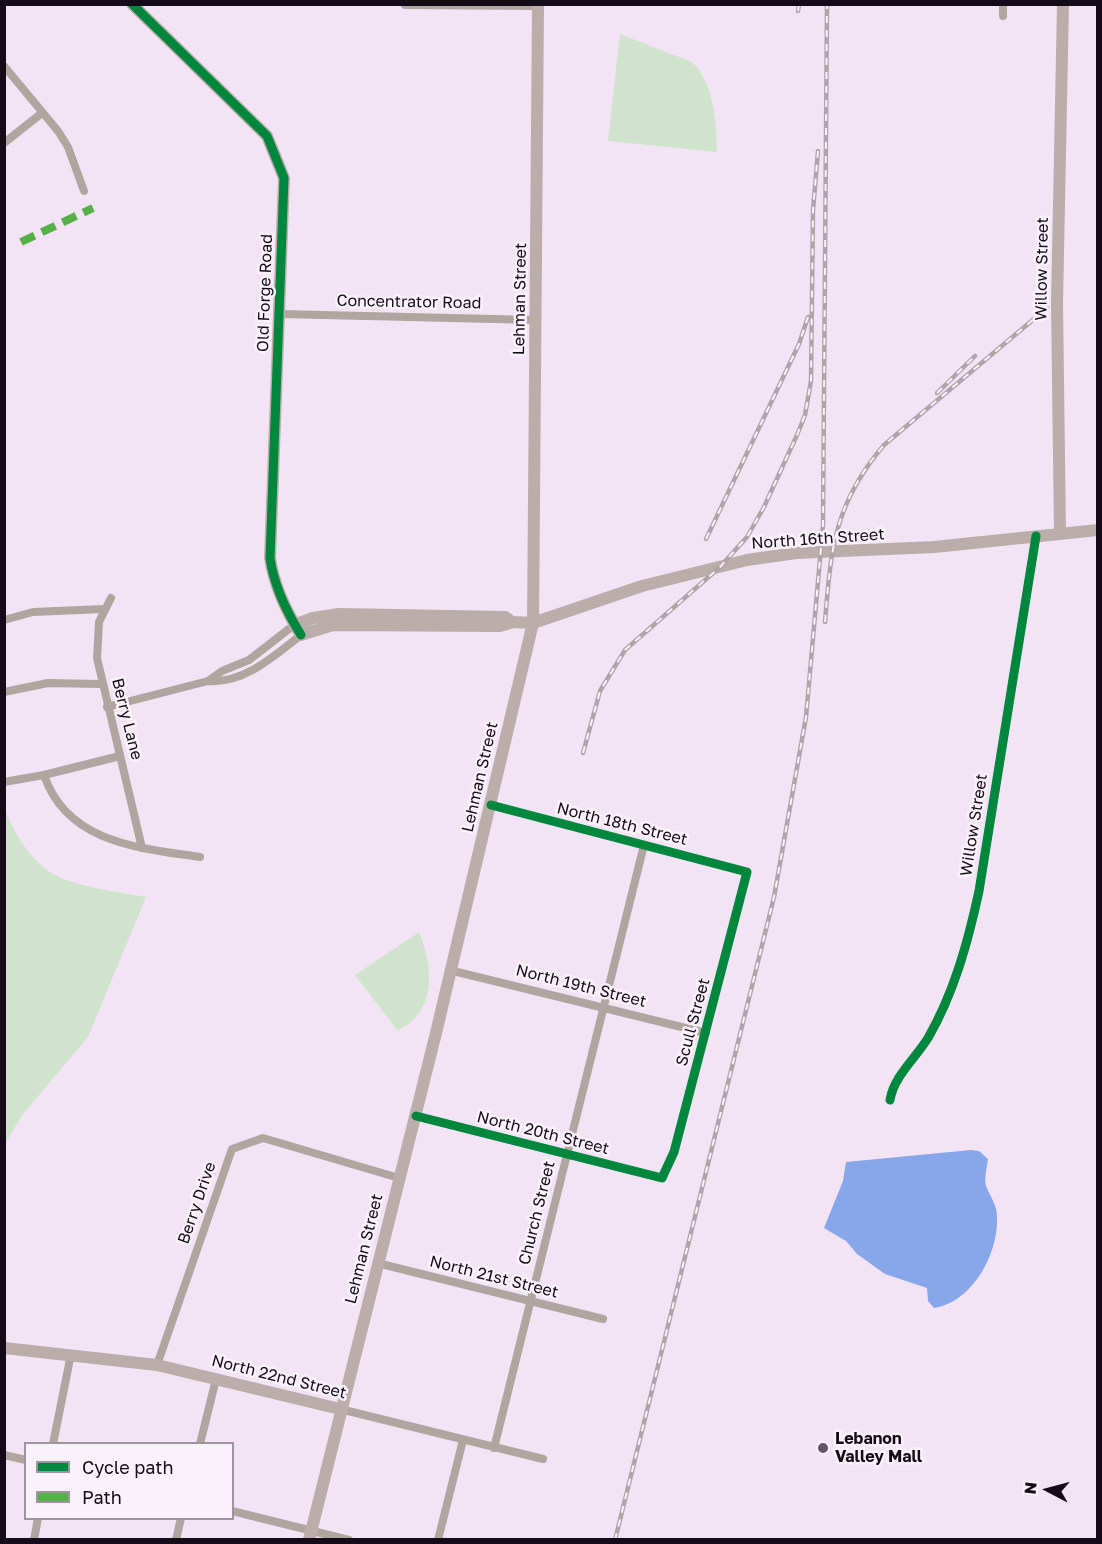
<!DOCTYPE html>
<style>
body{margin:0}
#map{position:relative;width:1102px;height:1544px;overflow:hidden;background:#f3e4f5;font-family:"Golos Text",sans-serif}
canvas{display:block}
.frame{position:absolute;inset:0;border:6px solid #150a18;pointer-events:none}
.legend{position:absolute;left:24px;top:1442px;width:210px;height:78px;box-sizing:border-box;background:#f9f2fa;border:2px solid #9e95a0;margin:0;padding:8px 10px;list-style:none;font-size:18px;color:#150a18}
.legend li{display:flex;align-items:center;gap:12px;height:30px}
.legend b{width:30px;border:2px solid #9e95a0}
.north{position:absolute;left:1018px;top:1460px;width:60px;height:60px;-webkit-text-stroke:4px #f9f2fa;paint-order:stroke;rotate:276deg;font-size:16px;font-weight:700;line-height:24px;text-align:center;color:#150a18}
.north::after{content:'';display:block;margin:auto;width:21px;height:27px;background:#150a18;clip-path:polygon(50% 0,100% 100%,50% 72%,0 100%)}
</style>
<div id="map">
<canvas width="1102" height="1544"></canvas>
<div class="frame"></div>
<ul class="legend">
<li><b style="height:8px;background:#00873e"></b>Cycle path</li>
<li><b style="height:8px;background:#55b045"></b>Path</li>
</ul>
<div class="north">N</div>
</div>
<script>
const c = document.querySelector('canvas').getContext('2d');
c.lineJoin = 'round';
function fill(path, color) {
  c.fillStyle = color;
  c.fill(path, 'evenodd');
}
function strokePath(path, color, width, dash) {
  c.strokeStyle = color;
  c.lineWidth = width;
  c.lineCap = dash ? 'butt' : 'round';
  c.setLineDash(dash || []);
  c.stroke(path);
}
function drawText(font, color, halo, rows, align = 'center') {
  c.font = font + ' "Golos Text",sans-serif';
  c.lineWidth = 5;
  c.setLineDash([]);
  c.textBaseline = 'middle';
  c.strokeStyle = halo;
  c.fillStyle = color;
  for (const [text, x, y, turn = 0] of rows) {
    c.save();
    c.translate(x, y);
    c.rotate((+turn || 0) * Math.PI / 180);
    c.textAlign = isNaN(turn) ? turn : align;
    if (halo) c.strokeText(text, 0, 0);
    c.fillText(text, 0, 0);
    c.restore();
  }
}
fill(new Path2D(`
 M620,34L692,62C715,84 716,123 717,152L608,141Z
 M5,809C14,834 33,865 59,877C83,888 120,892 146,897L88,1037L22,1115L5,1144Z
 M419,932C429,958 437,992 416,1017C412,1022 404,1027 398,1031L355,975Z`), '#d0e4cd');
fill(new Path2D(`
 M971,1150L979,1151L988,1159C987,1167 984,1179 986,1186C990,1196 997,1205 997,1216C999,1253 973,1302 934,1308L928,1301L927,1288L885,1274L857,1254L846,1241L824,1228L843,1181L846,1162Z`), '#88a6ea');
strokePath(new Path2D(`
 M405,5L538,6
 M1003,16V4
 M4,66L58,131L68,147L84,191
 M4,143L42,113
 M280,314L536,320
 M111,598L99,622L97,658L142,848
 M4,620L33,612L104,609
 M208,681L222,671L249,660L294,625
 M4,692L48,683L101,684
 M107,707L208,681C244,684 274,656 301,635
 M120,756L44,775C67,843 139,848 200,857
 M4,782L44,775
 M449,970L706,1033
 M890,1100C894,1076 915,1059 928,1038C954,993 968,942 979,891L1036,536
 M416,1116L662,1178L674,1152L747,872L491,805
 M377,1263L603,1319
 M157,1365L232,1149L263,1138L399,1178
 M340,1409L543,1459
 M53,1444L71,1354
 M200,1444L216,1379
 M494,1448L644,845
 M4,1455L26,1460
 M232,1511L349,1540
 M34,1540L38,1518
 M176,1540L181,1518
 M438,1540L463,1440`), '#b0a59f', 8);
strokePath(new Path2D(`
 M132,4L267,136L284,178L270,558C274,586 286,611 301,635L333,625L500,626L513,622L533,623L642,586L747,560L796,553L934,547L1098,530
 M1060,534L1057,303L1063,4
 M294,625L313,618L339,614L505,617L512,622
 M4,1348L157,1365L340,1409
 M309,1540L436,1033L533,623L538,4`), '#baadaa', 12);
const rail = new Path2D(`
 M798,11L799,4
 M937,393L975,356
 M706,539L799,344L808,317
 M825,622C831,548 834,504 884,445L1047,308
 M583,753L600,691L625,650L720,567L747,537L764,507L797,435L805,415L811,381L813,210L818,151
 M615,1540L774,897L806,717L823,525L827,4`);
strokePath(rail, '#afa4a8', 4.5);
strokePath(rail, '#f9f2fa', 2, [7]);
strokePath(new Path2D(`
 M21,242L93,208`), '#55b045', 8, [15, 8]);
strokePath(new Path2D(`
 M132,4L267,136L284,178L270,558C274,586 286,611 301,635
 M890,1100C894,1076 915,1059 928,1038C954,993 968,942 979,891L1036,536
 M416,1116L662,1178L674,1152L747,872L491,805`), '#00873e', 9);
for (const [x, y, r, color] of [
 [823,1448,6,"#635665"]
]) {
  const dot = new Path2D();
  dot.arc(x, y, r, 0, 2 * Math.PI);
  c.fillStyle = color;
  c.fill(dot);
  strokePath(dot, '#f9f2fa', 2);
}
drawText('16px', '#150a18', '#f9f2fa', [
 ["Willow Street",1042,269,-89],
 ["Old Forge Road",265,293,-88],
 ["Lehman Street",520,299,-89],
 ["Concentrator Road",409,302,1],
 ["North 16th Street",818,539,-4],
 ["Berry Lane",127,719,76],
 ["Lehman Street",480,777,-77],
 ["North 18th Street",622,824,14],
 ["Willow Street",974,825,-81],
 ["North 19th Street",581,986,14],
 ["Scull Street",693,1022,-75],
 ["North 20th Street",543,1133,14],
 ["Berry Drive",197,1203,-71],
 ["Church Street",537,1213,-76],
 ["Lehman Street",364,1249,-76],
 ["North 21st Street",494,1277,14],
 ["North 22nd Street",279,1377,14]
]);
drawText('bold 16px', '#150a18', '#f9f2fa', [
 ["Lebanon",835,1439],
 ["Valley Mall",835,1457]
], 'left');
</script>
